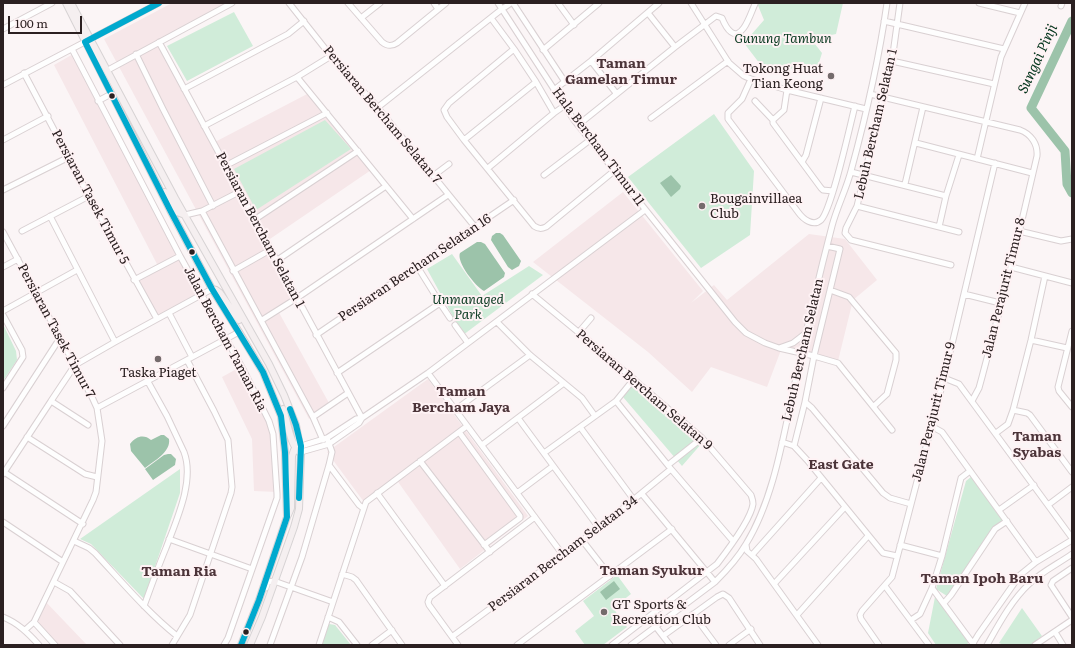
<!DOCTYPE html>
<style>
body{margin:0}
#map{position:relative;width:1075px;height:648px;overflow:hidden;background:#fbf5f6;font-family:Literata,serif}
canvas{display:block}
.frame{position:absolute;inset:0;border:4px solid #2b2021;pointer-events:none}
.scale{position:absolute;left:8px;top:16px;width:74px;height:18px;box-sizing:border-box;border:2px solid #2b2021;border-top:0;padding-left:5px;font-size:12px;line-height:14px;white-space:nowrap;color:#2b2021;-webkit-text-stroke:3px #fef2f4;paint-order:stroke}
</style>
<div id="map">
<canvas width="1075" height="648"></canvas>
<div class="frame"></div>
<div class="scale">100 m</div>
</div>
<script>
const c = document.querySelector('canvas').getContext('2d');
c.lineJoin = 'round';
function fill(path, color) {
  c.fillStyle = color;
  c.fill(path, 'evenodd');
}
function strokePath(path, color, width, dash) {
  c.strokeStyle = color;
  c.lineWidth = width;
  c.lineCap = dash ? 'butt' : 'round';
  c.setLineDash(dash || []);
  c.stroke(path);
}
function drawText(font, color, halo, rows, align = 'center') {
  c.font = font + ' Literata,serif';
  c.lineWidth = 4;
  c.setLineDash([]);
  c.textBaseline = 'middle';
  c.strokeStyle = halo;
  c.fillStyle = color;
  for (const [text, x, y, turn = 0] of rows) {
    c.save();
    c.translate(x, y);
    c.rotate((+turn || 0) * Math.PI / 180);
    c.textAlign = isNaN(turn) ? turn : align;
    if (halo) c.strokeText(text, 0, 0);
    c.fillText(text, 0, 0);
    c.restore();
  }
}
fill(new Path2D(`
 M172,3H233L160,42L213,143L311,92L374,168L267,241L295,299L277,309L329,403L309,419L104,39Z
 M75,53L203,292L155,317L135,279L158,266L54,65Z
 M623,192L703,291L691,303L714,285L727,300L809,234L845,239L877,280L853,300L838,361L781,350L767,387L711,367L692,392L648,352L533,262Z
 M242,366L273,434L277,492L254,491L252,439L222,377Z
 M428,379L528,516L460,569L396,479L364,502L327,452Z
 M44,600L87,645H55L33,622Z`), '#f6e7e9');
fill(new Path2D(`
 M757,3H843L836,34L811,39L822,53L816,72L760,64L744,43L764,20Z
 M234,12L253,46L187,81L167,46Z
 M714,114L754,171L750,235L701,268L628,177Z
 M325,120L351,149L256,210L234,169Z
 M452,254L482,296L529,266L543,275L463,335L427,269Z
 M3,324L16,351L17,360L3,381Z
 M633,382L702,443L682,466L623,397Z
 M180,469V493L144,599L91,544L80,539Z
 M972,476L1004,519L989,533L953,590L947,596L936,589L966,481Z
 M617,575L631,594L613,608L627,627L603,645H585L575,631L594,616L583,601Z
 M935,597L969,641L967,645H936L928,633Z
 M1022,608L1042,636L1031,645H1004L999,643Z
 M329,624L335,625L351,645H319Z`), '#d0ecd9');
fill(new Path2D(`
 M671,175L681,186L680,189L671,197L660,183Z
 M496,233H500L503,235L521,261L519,266L512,270L508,267L491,240L492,236Z
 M477,242H481L485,244L505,273L504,277L484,291C476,287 456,262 460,253Z
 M161,435H164L169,439C171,452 154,461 145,468L131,451L130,444C136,436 144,434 151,440Z
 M168,454H171L176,459L175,465L153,480L145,469L164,455Z
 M614,581L620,589L606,600L600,592Z`), '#9cc3aa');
strokePath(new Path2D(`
 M1072,21L1031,108L1065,151L1067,184L1072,193`), '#9cc3aa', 9);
const minor = new Path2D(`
 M289,3L331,56L374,103L475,227
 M348,3L382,42C387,46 391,47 397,43L446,3
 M434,3L438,9
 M498,3L574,120L735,322L746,333L765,343L779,348L814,356L838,363L892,430
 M513,3L565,82
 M558,3L574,25
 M691,3L729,63L744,76L751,79L787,90L866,109
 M900,3L892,61L857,206L846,228L845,233L851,240L951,265
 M979,3L1020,13
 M1061,6L1062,3
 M648,13L675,47
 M361,18L380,3
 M884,21L1004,49
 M3,29L52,3
 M159,42L362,418
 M72,49L180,256L244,371L269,421L273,434L277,494V498L228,638L224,645
 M514,49L449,103L444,110L447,117L464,140L534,226C539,229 541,229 546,227L614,171
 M543,50L599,3
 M136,54L163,109L213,206
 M591,61L616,93
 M892,61L994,84
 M108,70L232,3
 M24,73L89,196L157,319
 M297,77L413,219
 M751,79L742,99L728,113V119L798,212C803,219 813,227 821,220C832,209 850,125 855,106
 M3,85L159,3
 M184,89L288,34L304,21
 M554,90L591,61L659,3
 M870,94L1020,130C1031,134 1038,144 1037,156L1011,267L982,377L979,388L972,401
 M98,101L111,94
 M755,101L773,120V123L821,188L823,190L833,191
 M377,108L502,9L511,3
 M554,113L564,106
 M651,118L728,61
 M773,120L784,110L787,90
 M578,125L675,47L716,16L722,18C724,23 727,29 731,32C743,41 751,12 755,4
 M204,126L297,77L331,56
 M3,140L48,116
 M464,140L536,82
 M916,143L1032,173
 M977,159L1001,57L1025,3
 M802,162L806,155L821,98
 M225,166L327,113
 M488,168L554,113L536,82L514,49L491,18
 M851,172L946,196
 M544,175L590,140
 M433,176L449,164
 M905,184L923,107
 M3,190L69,157
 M857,206L959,232
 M202,211L313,417L323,440
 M185,215L202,211L239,192
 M50,216L115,342
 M254,220L358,151
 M939,227L946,196L959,155
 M22,231L89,196
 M1019,231L1061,241L1072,239
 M3,232L92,397L97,408L102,441L96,492L93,500L34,622L25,630
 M276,261L386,186
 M3,267L18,259
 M1011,267L1072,283
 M233,271L270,250
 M134,280L180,256
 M830,290L849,297L896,353V360L887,394L874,406
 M532,294L589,341L702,438L751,495C752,498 753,500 753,504C751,519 727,551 717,564L612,645
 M964,294L1000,303
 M440,303L450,318
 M3,311L77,270
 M169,313L192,357
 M3,315L22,350L23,357L3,388
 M262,320L297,298L448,195
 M497,322L530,355L582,398L595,416
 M455,325L468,343
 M1072,331L1058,387L1059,391L1072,407
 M579,332L591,318
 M316,335L514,200
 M1031,340L1067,348
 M779,348L793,343L806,333
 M337,373L440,303L417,266
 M428,373L563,555
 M944,378L959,384L1072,538
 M51,401L75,365L115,342L212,289
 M616,401L671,469L733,541
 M805,402L814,356L840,249L827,246
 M97,408L239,332
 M455,410L530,355
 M1013,410L1027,413L1030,415L1072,472
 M313,417L348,393
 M518,418L599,528
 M3,426L60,338
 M931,426L942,432L1036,562
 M580,427L634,500
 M459,432L520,516V518L484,545
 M996,433L1008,424L1013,410L1031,340L1045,276
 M27,437L85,474L97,477
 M782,442L794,446L807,460L878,547L883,553L897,556
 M482,445L564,383
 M301,446L327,438L356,419L362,418L428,373L645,210
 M794,446L805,402L812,408L883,493L890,498L911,504
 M301,452L329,444L359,423L362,418
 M544,453L616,401L634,379
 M420,461L490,552
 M329,465L359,505L363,508
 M668,465L702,438
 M4,472L83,524
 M3,474L51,401L88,425
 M377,493L445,586
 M517,493L553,466
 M642,494L715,582
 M1048,505L1072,487
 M999,510L1034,485
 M3,522L63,562
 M169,539L252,569
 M582,540L610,576
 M74,541L89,548L95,553C122,582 147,612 177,636
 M746,545L747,551L756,559L818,645
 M900,545L942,556
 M752,555L821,478
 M1072,568L1053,581L1051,585L1072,617
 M342,574L352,577L356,580L402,645
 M54,582L70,591L120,645
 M774,584L845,507
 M885,586L929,645
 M266,588L268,582L274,581L333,602
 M932,588L974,645
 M944,603L951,595L995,529L1007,521
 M144,606C151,587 158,567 166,548C176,521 195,481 184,452L167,416L147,380
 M693,614L716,645
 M797,615L868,536
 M3,617C18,623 28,633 39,645
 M328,617L339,622L357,645
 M911,620L920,614L932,588L942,556L961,478L970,471
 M34,622L55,645
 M656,627L670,645
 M1055,632L1063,645
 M453,636L599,528L671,469
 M663,636L717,597L723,594L729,598L760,645
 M172,645L190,615L231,493L232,487L228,440L214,411L187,360
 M270,645L302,557L329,465L332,452L327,438
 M319,645L366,502L467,426
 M372,645L392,630
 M458,645L429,605L428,602L430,597L535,517
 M517,645L672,529
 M631,645L715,582C727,570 738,558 746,544C775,497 784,431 796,378C807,327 819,276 832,226C837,207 846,190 851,171C866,116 879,59 887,3
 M729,645L751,629
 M879,645L861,619L860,615L862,611L892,577L944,378L995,163
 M972,645L978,635L1020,575L1036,562L1072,540
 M987,645C999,624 1011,601 1029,584C1041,572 1058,564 1072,554
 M1035,645L1072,620`);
const major = new Path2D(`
 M66,3L170,210L212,289L239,332L263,372L281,416L285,452L287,517L259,600L241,645
 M71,3L175,198L269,364L284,395L296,425L301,452L299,509L294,527L262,617L250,645
 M165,192L177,212L185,215
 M212,289L216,290L220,293L239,320
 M283,409C288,422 289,441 298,451
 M288,515L291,508L292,456L294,450L301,446`);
strokePath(minor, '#d9d0d2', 7);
strokePath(major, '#d7d3d4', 8);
strokePath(minor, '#fefefe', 5);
strokePath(major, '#f5eff0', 6);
strokePath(new Path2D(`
 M159,3L85,42L170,210L212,289L263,372L281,416L285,452L287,517L259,600L241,645
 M290,409L296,425L301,446L299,498`), '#00a9ce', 6);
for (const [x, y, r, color] of [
 [831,76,4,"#746b6c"],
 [112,96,3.5,"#2b2021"],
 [702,206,4,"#746b6c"],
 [192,252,3.5,"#2b2021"],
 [158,359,4,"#746b6c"],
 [604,612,4,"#746b6c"],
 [246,632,3.5,"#2b2021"]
]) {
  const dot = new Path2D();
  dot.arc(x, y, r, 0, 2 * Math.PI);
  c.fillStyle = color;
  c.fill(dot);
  strokePath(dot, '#fef2f4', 1.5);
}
drawText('italic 13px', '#0b3b22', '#fef2f4', [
 ["Gunung Tambun",783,39],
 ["Unmanaged",468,300],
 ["Park",468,315]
]);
drawText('13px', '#2b2021', '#fef2f4', [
 ["Tokong Huat",823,69,"right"],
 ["Tian Keong",823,84,"right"],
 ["Bougainvillaea",710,199],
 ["Club",710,214],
 ["Taska Piaget",158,373,"center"],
 ["GT Sports &",612,605],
 ["Recreation Club",612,620]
], 'left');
drawText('13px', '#2b2021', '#fef2f4', [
 ["Persiaran Bercham Selatan 7",382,115,50],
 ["Lebuh Bercham Selatan 1",876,124,-77],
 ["Hala Bercham Timur 11",598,147,53],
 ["Persiaran Tasek Timur 5",90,197,62],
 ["Persiaran Bercham Selatan 1",260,230,62],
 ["Persiaran Bercham Selatan 16",415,268,-34],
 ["Jalan Perajurit Timur 8",1004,288,-76],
 ["Persiaran Tasek Timur 7",56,331,62],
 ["Jalan Bercham Taman Ria",225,339,62],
 ["Lebuh Bercham Selatan",803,350,-77],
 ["Persiaran Bercham Selatan 9",644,390,41],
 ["Jalan Perajurit Timur 9",934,412,-76],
 ["Persiaran Bercham Selatan 34",563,554,-37]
]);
drawText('italic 14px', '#01331a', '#fef2f4', [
 ["Sungai Pinji",1038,59,-65]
]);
drawText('bold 14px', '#4c3439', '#fef2f4', [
 ["Taman",621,64],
 ["Gamelan Timur",621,80],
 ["Taman",461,392],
 ["Bercham Jaya",461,408],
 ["Taman",1037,437],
 ["Syabas",1037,453],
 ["East Gate",841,465],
 ["Taman Syukur",652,571],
 ["Taman Ria",179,572],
 ["Taman Ipoh Baru",982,579]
]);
</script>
